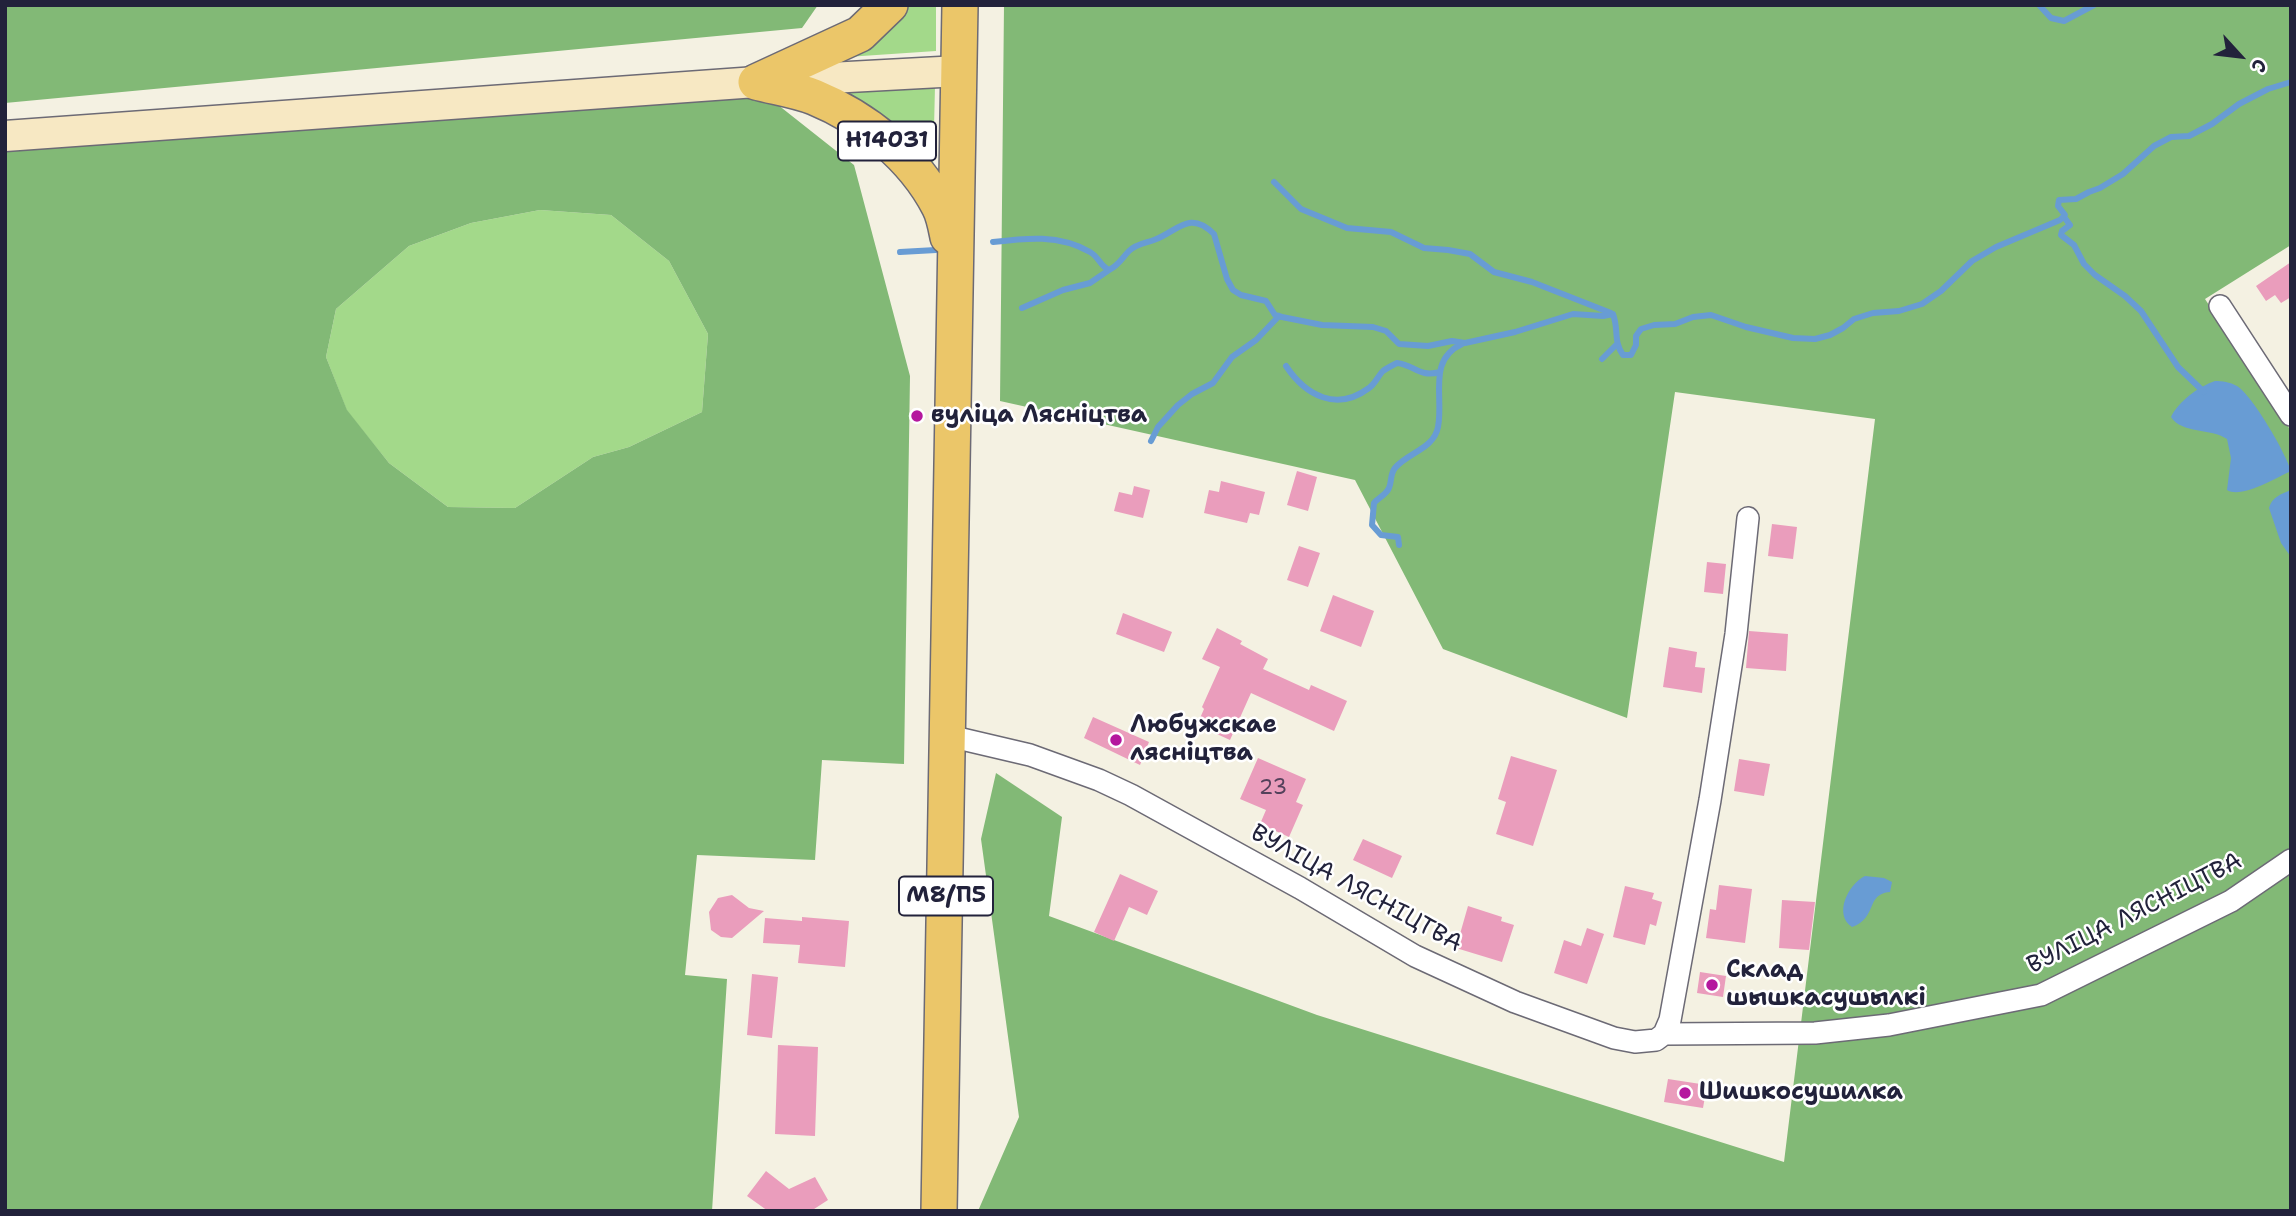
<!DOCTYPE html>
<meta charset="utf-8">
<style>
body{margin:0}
#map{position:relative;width:2296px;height:1216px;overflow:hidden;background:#f4f1e2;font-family:"Shantell Sans",sans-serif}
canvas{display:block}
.frame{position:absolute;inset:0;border:7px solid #22223b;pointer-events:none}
.north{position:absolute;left:2205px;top:21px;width:70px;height:70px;-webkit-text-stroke:5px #fff;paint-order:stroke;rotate:117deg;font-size:19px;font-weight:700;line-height:28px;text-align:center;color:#22223b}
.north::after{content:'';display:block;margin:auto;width:24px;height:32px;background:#22223b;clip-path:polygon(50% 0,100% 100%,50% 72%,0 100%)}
</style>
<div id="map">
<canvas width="2296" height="1216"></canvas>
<div class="frame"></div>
<div class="north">С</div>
</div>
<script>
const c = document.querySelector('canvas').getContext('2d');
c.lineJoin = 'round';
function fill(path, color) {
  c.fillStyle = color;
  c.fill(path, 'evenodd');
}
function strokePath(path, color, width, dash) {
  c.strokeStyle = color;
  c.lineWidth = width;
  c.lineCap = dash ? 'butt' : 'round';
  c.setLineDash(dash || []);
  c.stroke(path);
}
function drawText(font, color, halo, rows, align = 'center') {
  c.font = font + ' "Shantell Sans",sans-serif';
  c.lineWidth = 5;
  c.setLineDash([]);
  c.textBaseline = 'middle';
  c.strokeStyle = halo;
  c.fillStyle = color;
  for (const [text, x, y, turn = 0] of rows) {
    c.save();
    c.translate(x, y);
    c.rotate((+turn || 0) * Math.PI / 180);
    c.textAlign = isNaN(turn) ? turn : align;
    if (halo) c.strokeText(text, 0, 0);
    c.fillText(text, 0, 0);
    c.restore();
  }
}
fill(new Path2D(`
 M906,5H936V51L847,57Z
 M935,86L933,171L835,92Z
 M540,210L611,215L669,261L708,334L702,412L629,447L593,457L515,508L448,507L389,463L347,411L326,357L336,309L409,246L471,223Z`), '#a3d98a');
fill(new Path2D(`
 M5,5H818L802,28L5,103Z
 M1004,5H2291V245L2205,299L2291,431V1211H978L1019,1117L981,839L996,773L1062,817L1049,916L1317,1015L1784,1162L1875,419L1675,392L1627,718L1443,649L1355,480L1000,401Z
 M768,97L854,165L910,376L904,764L822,760L815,860L697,855L685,975L727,979L712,1211H5V146ZM540,210L611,215L669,261L708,334L702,412L629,447L593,457L515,508L448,507L389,463L347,410L326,357L336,309L409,246L471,223Z`), '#82b976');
fill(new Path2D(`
 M2215,381C2222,381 2230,382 2237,386C2252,395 2286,453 2291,471C2276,478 2241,499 2227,490L2231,458L2227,439C2211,428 2182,434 2171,417C2179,401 2198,387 2215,381Z
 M2291,490V557L2281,543L2269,508C2272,497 2281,494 2291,490Z
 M1865,876L1884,878L1892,882L1890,892C1865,894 1878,918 1852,927C1833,915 1848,884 1865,876Z`), '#689cd4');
strokePath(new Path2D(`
 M2039,5L2051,18L2064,21L2094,5
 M1274,182L1301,209L1347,228L1391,232L1424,248L1448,250L1470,254L1494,272L1532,282L1611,313
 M2064,217L2070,225L2062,231L2061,235L2074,245L2084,264L2095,275L2125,296L2141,311L2178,367L2204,392
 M993,242C1026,238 1059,234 1090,252C1099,257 1100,266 1109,270C1119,265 1122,258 1129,251C1136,244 1146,243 1154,240C1177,232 1189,209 1214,234L1227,279L1233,290L1241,295L1266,301L1275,315L1282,317L1322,325L1373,327L1386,331L1399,344L1428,346L1452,341L1465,343L1515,332L1573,314L1603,316L1613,314C1619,330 1613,341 1623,355H1631L1636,345V336L1641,329L1654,325L1675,324L1693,317L1711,315L1746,327L1793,338L1815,339L1830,335L1843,328L1854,319L1873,313L1899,311L1922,304L1941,291L1972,261L1996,247L2060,220L2065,215L2058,206L2059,200L2076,199L2089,192L2100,188L2123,174L2154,146L2171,137L2189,136L2212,124L2239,104L2268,89L2291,82
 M900,252L936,250
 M1022,308L1063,290L1090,283L1109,270
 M1602,359L1616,345
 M1286,366C1306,396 1337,412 1369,388C1375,384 1378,376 1383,371C1387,368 1393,365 1397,363C1415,365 1419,378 1440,372
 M1151,441L1158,427L1178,405L1192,394L1213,383L1232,357L1256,340L1279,316
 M1399,545L1398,537L1381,535L1372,525L1374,503C1378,498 1386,495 1389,488C1392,481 1390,474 1395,468C1407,453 1434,449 1438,427C1444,397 1427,360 1462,344`), '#689cd4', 6);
fill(new Path2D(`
 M2291,262V297L2281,303L2275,295L2266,301L2256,286Z
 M1297,471L1317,477L1308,511L1287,505Z
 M1221,481L1265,492L1259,515L1250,513L1247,523L1204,513L1209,490L1219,492Z
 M1134,486L1150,490L1143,518L1114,511L1119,492L1132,495Z
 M1772,524L1797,527L1793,559L1768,556Z
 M1299,546L1320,553L1308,587L1287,580Z
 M1707,562L1726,564L1723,594L1704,592Z
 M1333,595L1374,611L1361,647L1320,631Z
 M1123,613L1172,632L1164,652L1116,634Z
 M1217,628L1242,641L1240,644L1268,659L1263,669L1309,690L1311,685L1347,701L1334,731L1251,693L1230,740L1197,725L1204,709L1202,707L1220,667L1202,659Z
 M1749,631L1788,634L1786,671L1746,668Z
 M1669,647L1697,652L1695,667L1705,668L1702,693L1663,687Z
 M1093,717L1149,742L1140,765L1084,738Z
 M1511,756L1557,770L1533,846L1496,834L1506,802L1498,799Z
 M1258,758L1306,779L1296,802L1303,805L1289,837L1260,824L1266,810L1240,799Z
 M1739,759L1770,764L1764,796L1734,791Z
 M1363,839L1402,856L1392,878L1353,860Z
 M1120,874L1158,891L1147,915L1129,907L1114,941L1094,932Z
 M1719,885L1752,889L1745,943L1706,938L1710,909L1716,910Z
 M1625,886L1654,893L1652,899L1662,902L1656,926L1650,924L1645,945L1613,937Z
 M732,895L749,908L764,911L732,938L721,937L711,930L709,912L718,898Z
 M1782,900L1815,902L1809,950L1779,948Z
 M1468,906L1502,917L1501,921L1514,925L1502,962L1456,948Z
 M802,917L849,921L845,967L798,963L800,945L763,943L765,918L802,921Z
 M1587,928L1604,934L1587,984L1554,973L1564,940L1581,946Z
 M1700,972L1726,976L1723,997L1697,993Z
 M752,974L778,977L772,1038L747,1035Z
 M778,1045L818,1047L815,1136L775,1134Z
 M1668,1079L1707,1085L1703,1108L1664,1102Z
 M766,1171L789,1189L815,1177L828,1200L811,1211H768L747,1196Z`), '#ea9dbc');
const street = new Path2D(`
 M2220,306L2291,415
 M949,736L1030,755L1099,780L1131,795L1300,888L1415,956L1515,1002L1614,1038L1635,1042L1656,1040L1664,1034L1815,1033L1889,1025L2041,995L2231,901L2291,860
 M1664,1034L1670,1020L1710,800L1736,634L1748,518`);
const secondary = new Path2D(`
 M5,136L756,82L959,71`);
const primary = new Path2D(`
 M756,82C775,87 796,90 814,97C865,118 913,156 939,206C944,215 946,227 948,237
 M756,82L860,34L890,5
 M939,1211L960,5`);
strokePath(street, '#6c6a75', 24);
strokePath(secondary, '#6c6a75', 33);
strokePath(primary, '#6c6a75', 38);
strokePath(street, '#fff', 21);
strokePath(secondary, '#f7e8c3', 30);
strokePath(primary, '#ebc669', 35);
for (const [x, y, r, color] of [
 [917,416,7,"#b5179e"],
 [1116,740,7,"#b5179e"],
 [1712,985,7,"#b5179e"],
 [1685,1093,7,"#b5179e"]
]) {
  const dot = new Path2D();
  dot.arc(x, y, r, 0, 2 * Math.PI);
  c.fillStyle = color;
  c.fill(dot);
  strokePath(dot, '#fff', 2.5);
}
drawText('21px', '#54415b', null, [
 ["23",1273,789]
]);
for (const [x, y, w] of [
 [887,141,98],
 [946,896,94]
]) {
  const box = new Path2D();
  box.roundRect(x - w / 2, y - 19.5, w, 39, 5);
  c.fillStyle = '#fff';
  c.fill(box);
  strokePath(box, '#22223b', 2);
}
drawText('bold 23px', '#22223b', null, [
 ["Н14031",887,141],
 ["М8/П5",946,896]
]);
drawText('bold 24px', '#22223b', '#fff', [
 ["вуліца Лясніцтва",931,416],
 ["Любужскае",1130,726],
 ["лясніцтва",1130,754],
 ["Склад",1726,971],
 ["шышкасушылкі",1726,999],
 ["Шишкосушилка",1699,1093]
], 'left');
drawText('24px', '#22223b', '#fff', [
 ["ВУЛІЦА ЛЯСНІЦТВА",1356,889,29],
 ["ВУЛІЦА ЛЯСНІЦТВА",2135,914,-27]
]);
</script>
